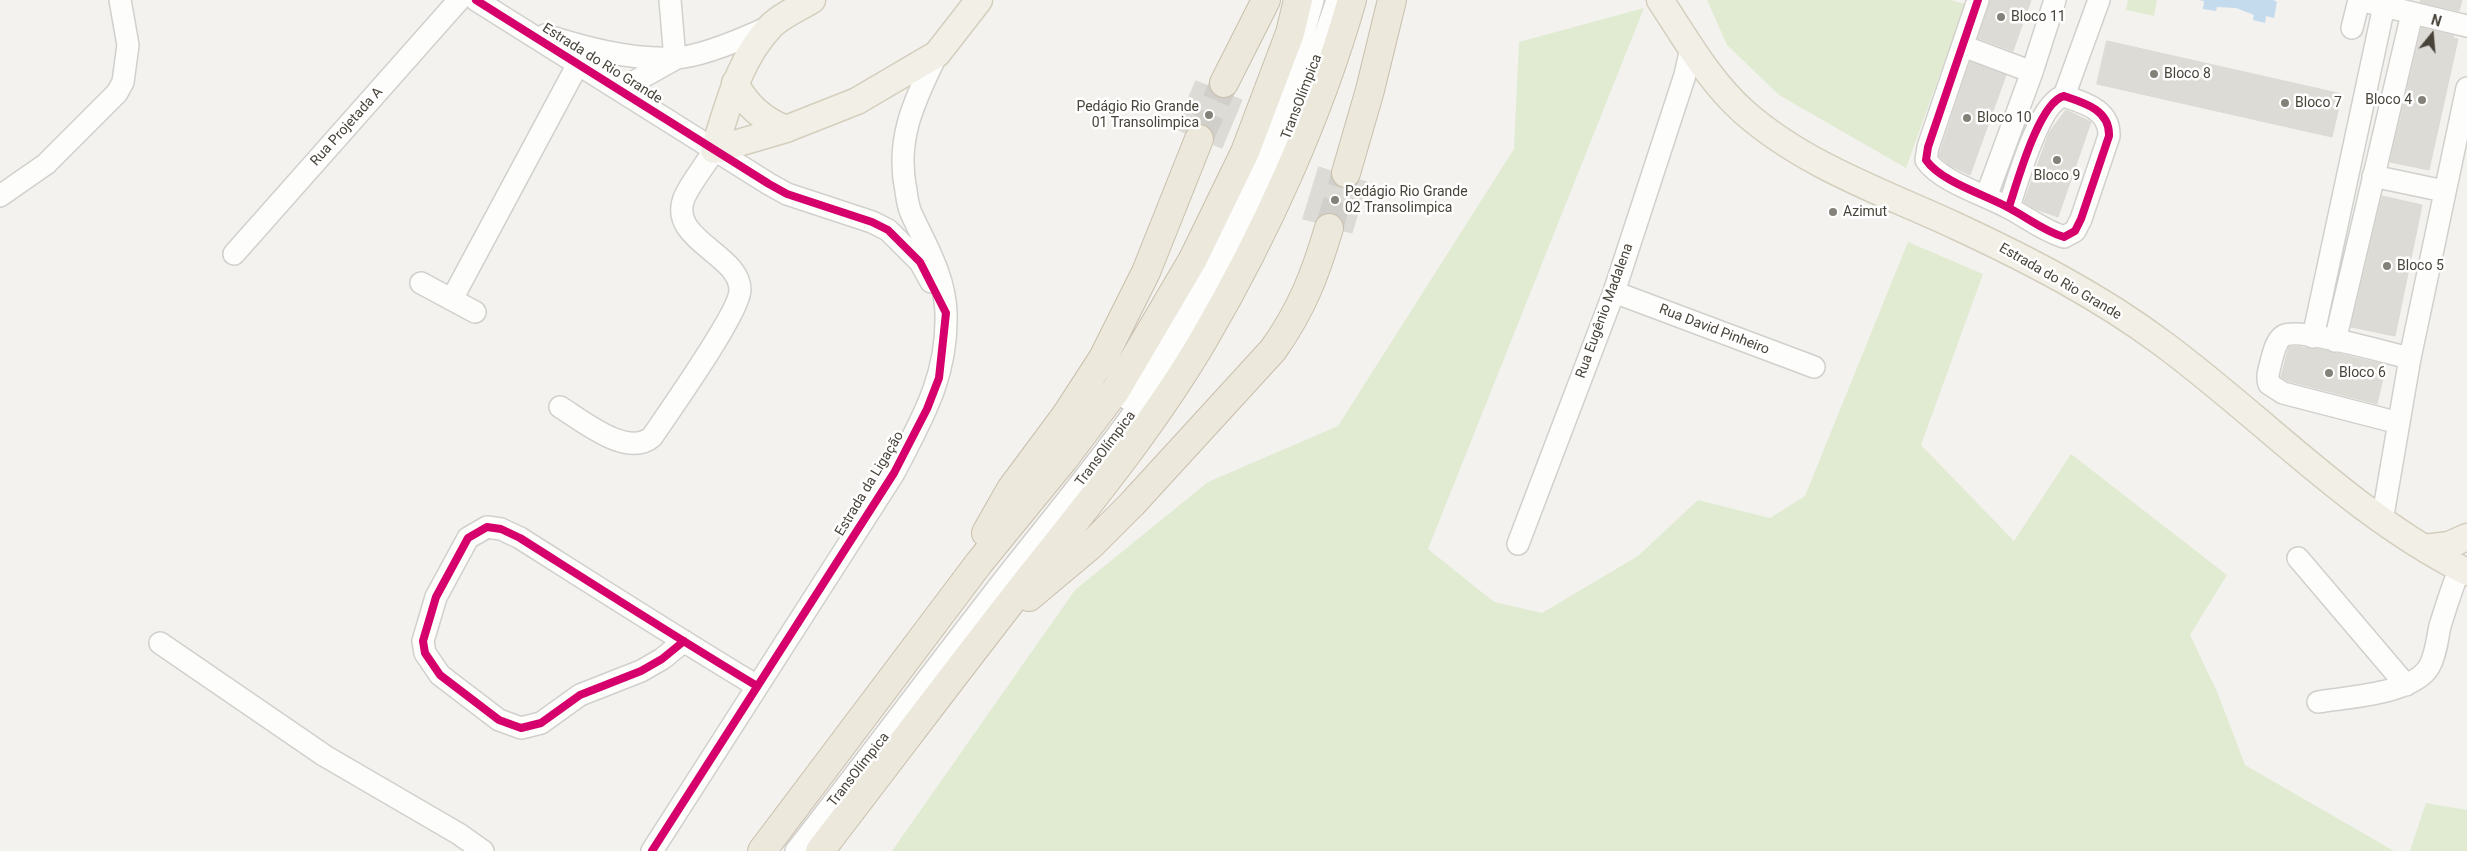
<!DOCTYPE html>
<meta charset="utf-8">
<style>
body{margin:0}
#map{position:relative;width:2467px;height:851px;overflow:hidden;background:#f3f2ee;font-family:Roboto,sans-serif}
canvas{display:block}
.north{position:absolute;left:2407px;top:10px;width:50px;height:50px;-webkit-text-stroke:4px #fff;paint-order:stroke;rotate:17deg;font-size:14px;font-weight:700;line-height:20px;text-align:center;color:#49443a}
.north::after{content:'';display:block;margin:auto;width:18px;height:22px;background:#49443a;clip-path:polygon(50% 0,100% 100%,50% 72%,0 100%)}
</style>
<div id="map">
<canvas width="2467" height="851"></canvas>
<div class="north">N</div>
</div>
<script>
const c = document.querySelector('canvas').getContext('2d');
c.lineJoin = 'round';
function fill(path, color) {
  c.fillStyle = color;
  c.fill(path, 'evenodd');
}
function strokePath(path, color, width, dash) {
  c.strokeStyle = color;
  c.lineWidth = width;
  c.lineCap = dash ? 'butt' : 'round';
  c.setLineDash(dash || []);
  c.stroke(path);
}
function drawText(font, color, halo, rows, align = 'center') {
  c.font = font + ' Roboto,sans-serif';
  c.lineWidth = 5;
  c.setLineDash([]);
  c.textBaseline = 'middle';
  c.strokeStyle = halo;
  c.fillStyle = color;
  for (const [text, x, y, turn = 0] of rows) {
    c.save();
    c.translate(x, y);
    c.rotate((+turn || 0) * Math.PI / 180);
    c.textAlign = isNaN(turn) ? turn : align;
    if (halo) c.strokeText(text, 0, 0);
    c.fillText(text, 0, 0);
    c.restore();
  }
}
fill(new Path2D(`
 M1707,0H1950L1965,4L1906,168L1779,95L1727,45Z
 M2128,0H2157L2154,16L2126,10Z
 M1644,8L1428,549L1494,602L1542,613L1638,556L1698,500L1770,518L1805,496L1908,242L1983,274L1921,445L2014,541L2071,454L2227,575L2190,635L2218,694L2245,765L2394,851H892L1075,590L1208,482L1338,426L1514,149L1519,42Z
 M2426,803L2467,810V851H2410Z`), '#e0ebd1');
fill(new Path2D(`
 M2198,0H2273L2277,2L2274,18L2266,16L2265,23L2253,20L2254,15L2236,8L2217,7L2216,11L2203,9L2204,1Z`), '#c3dbed');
const building = new Path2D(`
 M1990,0H2031L2013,51L1978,38Z
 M2421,0H2462L2459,11L2420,2Z
 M2422,28L2454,36L2453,38L2458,39L2429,170L2390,162Z
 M2107,41L2342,94L2332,137L2097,84Z
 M1970,62L2006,75L1970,175L1949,165L1939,156Z
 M1196,81L1209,86L1217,97L1225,99L1232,96L1242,100L1222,148L1214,145V136L1211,129L1205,125L1196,124L1189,127L1185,133L1176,129Z
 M2066,110L2091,122L2058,217L2036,209L2024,202L2049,133Z
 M1319,167L1331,171L1334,183L1341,188H1350L1360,180L1367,182L1352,233L1344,231L1341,218L1333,213H1325L1315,222L1303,219Z
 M2382,196L2422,205L2395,336L2351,327Z
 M2295,346L2324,350L2386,365L2377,404L2288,381L2281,377L2288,350L2289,347Z`);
fill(building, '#dddbd6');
strokePath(building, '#dbd9d4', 1);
strokePath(new Path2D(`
 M1199,139L1224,83
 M1329,228L1346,173`), '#d1cfca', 28, [28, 14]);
const minor = new Path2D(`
 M476,0L769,184L787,194L872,222L888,230L920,262L931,282
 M670,0L675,59
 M1978,0L1928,147L1926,160C1941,182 1986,195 2009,208C2028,218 2044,231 2064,237L2075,231L2081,219L2109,136C2110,110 2085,103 2064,96C2039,102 2017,183 2009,207
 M2359,0L2467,26
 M2352,28L2359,0
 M545,35C586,48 630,60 673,58C698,58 747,37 771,26
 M1963,46L2032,72
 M621,89L675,59
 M2064,96L2099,0
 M2373,176L2444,191
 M0,196L46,164L117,93L123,82L128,45L120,0
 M1986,197L2032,72L2055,0
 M234,254L459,0
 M421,283L475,312
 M1614,292L1814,367
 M452,299L578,64
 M2313,337L2384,6
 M2335,341L2412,14
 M1126,398C1211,283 1276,138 1313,0
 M560,407C583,421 627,458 652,437C668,413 740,312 740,290C740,254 668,240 684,198C691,182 705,166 714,150
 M2399,423L2283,393L2269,384C2266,376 2270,367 2272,358C2274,351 2277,338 2285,335C2303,328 2387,353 2410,358
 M2382,521L2410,358L2467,88
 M1518,544L1614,292L1685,75L1691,48
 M2298,558L2406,685
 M684,641L662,659L641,671L580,695L541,723L521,728L499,720L440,675L425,653L423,641L436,597L468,538L487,527L501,529L520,538C599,588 677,638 757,686
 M160,643L325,756L459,834L483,851
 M2318,702C2347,697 2413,694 2429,667C2436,655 2437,640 2440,626C2446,607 2452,587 2460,568
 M652,851L894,473C922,419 948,376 946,313C945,276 926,246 911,213C908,206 907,198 906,191C895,138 915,100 937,54
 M796,851C867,760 936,667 1007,576C1073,492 1143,409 1197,317C1256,217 1301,110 1337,0`);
const major = new Path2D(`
 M1660,0C1686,39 1709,81 1744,112C1805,166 1885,193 1956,226C2027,259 2099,296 2162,343C2265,419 2350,513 2467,572
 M735,83C746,105 763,120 786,129
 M714,150L786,129L857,101L937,54L979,0
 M714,150C728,107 738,61 770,27C780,16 799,8 812,0
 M2424,548L2449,545L2467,537`);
const highway = new Path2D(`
 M1224,83L1266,0
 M1346,173L1370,90L1392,0
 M986,533L1011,489L1066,415L1103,358L1146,272L1199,139
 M1029,597L1091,545L1132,504L1273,350C1302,309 1315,275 1329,228
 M762,851L979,563L1064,459L1116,390L1193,259L1245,152L1290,33L1298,0
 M820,851C887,764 953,676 1021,589C1085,508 1152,428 1204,339C1265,235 1319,116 1352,0`);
strokePath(minor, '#d1d0cc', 24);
strokePath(major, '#d4cebd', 29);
strokePath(highway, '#c9bfac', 30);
strokePath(minor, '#fdfdfc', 21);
strokePath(major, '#f1efe6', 26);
strokePath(highway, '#ece8dc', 28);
strokePath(new Path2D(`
 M476,0L769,184L787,194L872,222L888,230L920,262L946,313L939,378L927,409L894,473L652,851
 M1978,0L1928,147L1926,160C1941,182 1986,195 2009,208C2028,218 2044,231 2064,237L2075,231L2081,219L2109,136C2110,110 2085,103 2064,96C2039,102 2017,183 2009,207
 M684,641L662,659L641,671L580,695L541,723L521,728L499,720L440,675L425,653L423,641L436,597L468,538L487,527L501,529L520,538C599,588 677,638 757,686`), '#d6006c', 8);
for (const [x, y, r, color] of [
 [2001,17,5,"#848179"],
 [2154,74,5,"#848179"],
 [2422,100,5,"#848179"],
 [2285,103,5,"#848179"],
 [1209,115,5,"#848179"],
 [1967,118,5,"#848179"],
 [2057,160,5,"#848179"],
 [1335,200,5,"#848179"],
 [1833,212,5,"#848179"],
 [2387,266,5,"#848179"],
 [2329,373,5,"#848179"]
]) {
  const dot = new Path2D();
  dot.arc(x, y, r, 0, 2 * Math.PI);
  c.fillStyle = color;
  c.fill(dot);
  strokePath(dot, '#fff', 2);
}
drawText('14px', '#49443a', '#fff', [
 ["Bloco 11",2011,17],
 ["Bloco 8",2164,74],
 ["Bloco 4",2412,100,"right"],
 ["Bloco 7",2295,103],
 ["Pedágio Rio Grande",1199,107,"right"],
 ["01 Transolimpica",1199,123,"right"],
 ["Bloco 10",1977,118],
 ["Bloco 9",2057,176,"center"],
 ["Pedágio Rio Grande",1345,192],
 ["02 Transolimpica",1345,208],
 ["Azimut",1843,212],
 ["Bloco 5",2397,266],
 ["Bloco 6",2339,373]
], 'left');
drawText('14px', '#49443a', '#fff', [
 ["Estrada do Rio Grande",602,64,32],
 ["TransOlímpica",1302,97,-69],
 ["Rua Projetada A",347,127,-48],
 ["Estrada do Rio Grande",2060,282,30],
 ["Rua Eugênio Madalena",1605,311,-70],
 ["Rua David Pinheiro",1714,330,21],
 ["TransOlímpica",1106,449,-53],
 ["Estrada da Ligação",870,484,-59],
 ["TransOlímpica",859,770,-52]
]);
</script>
